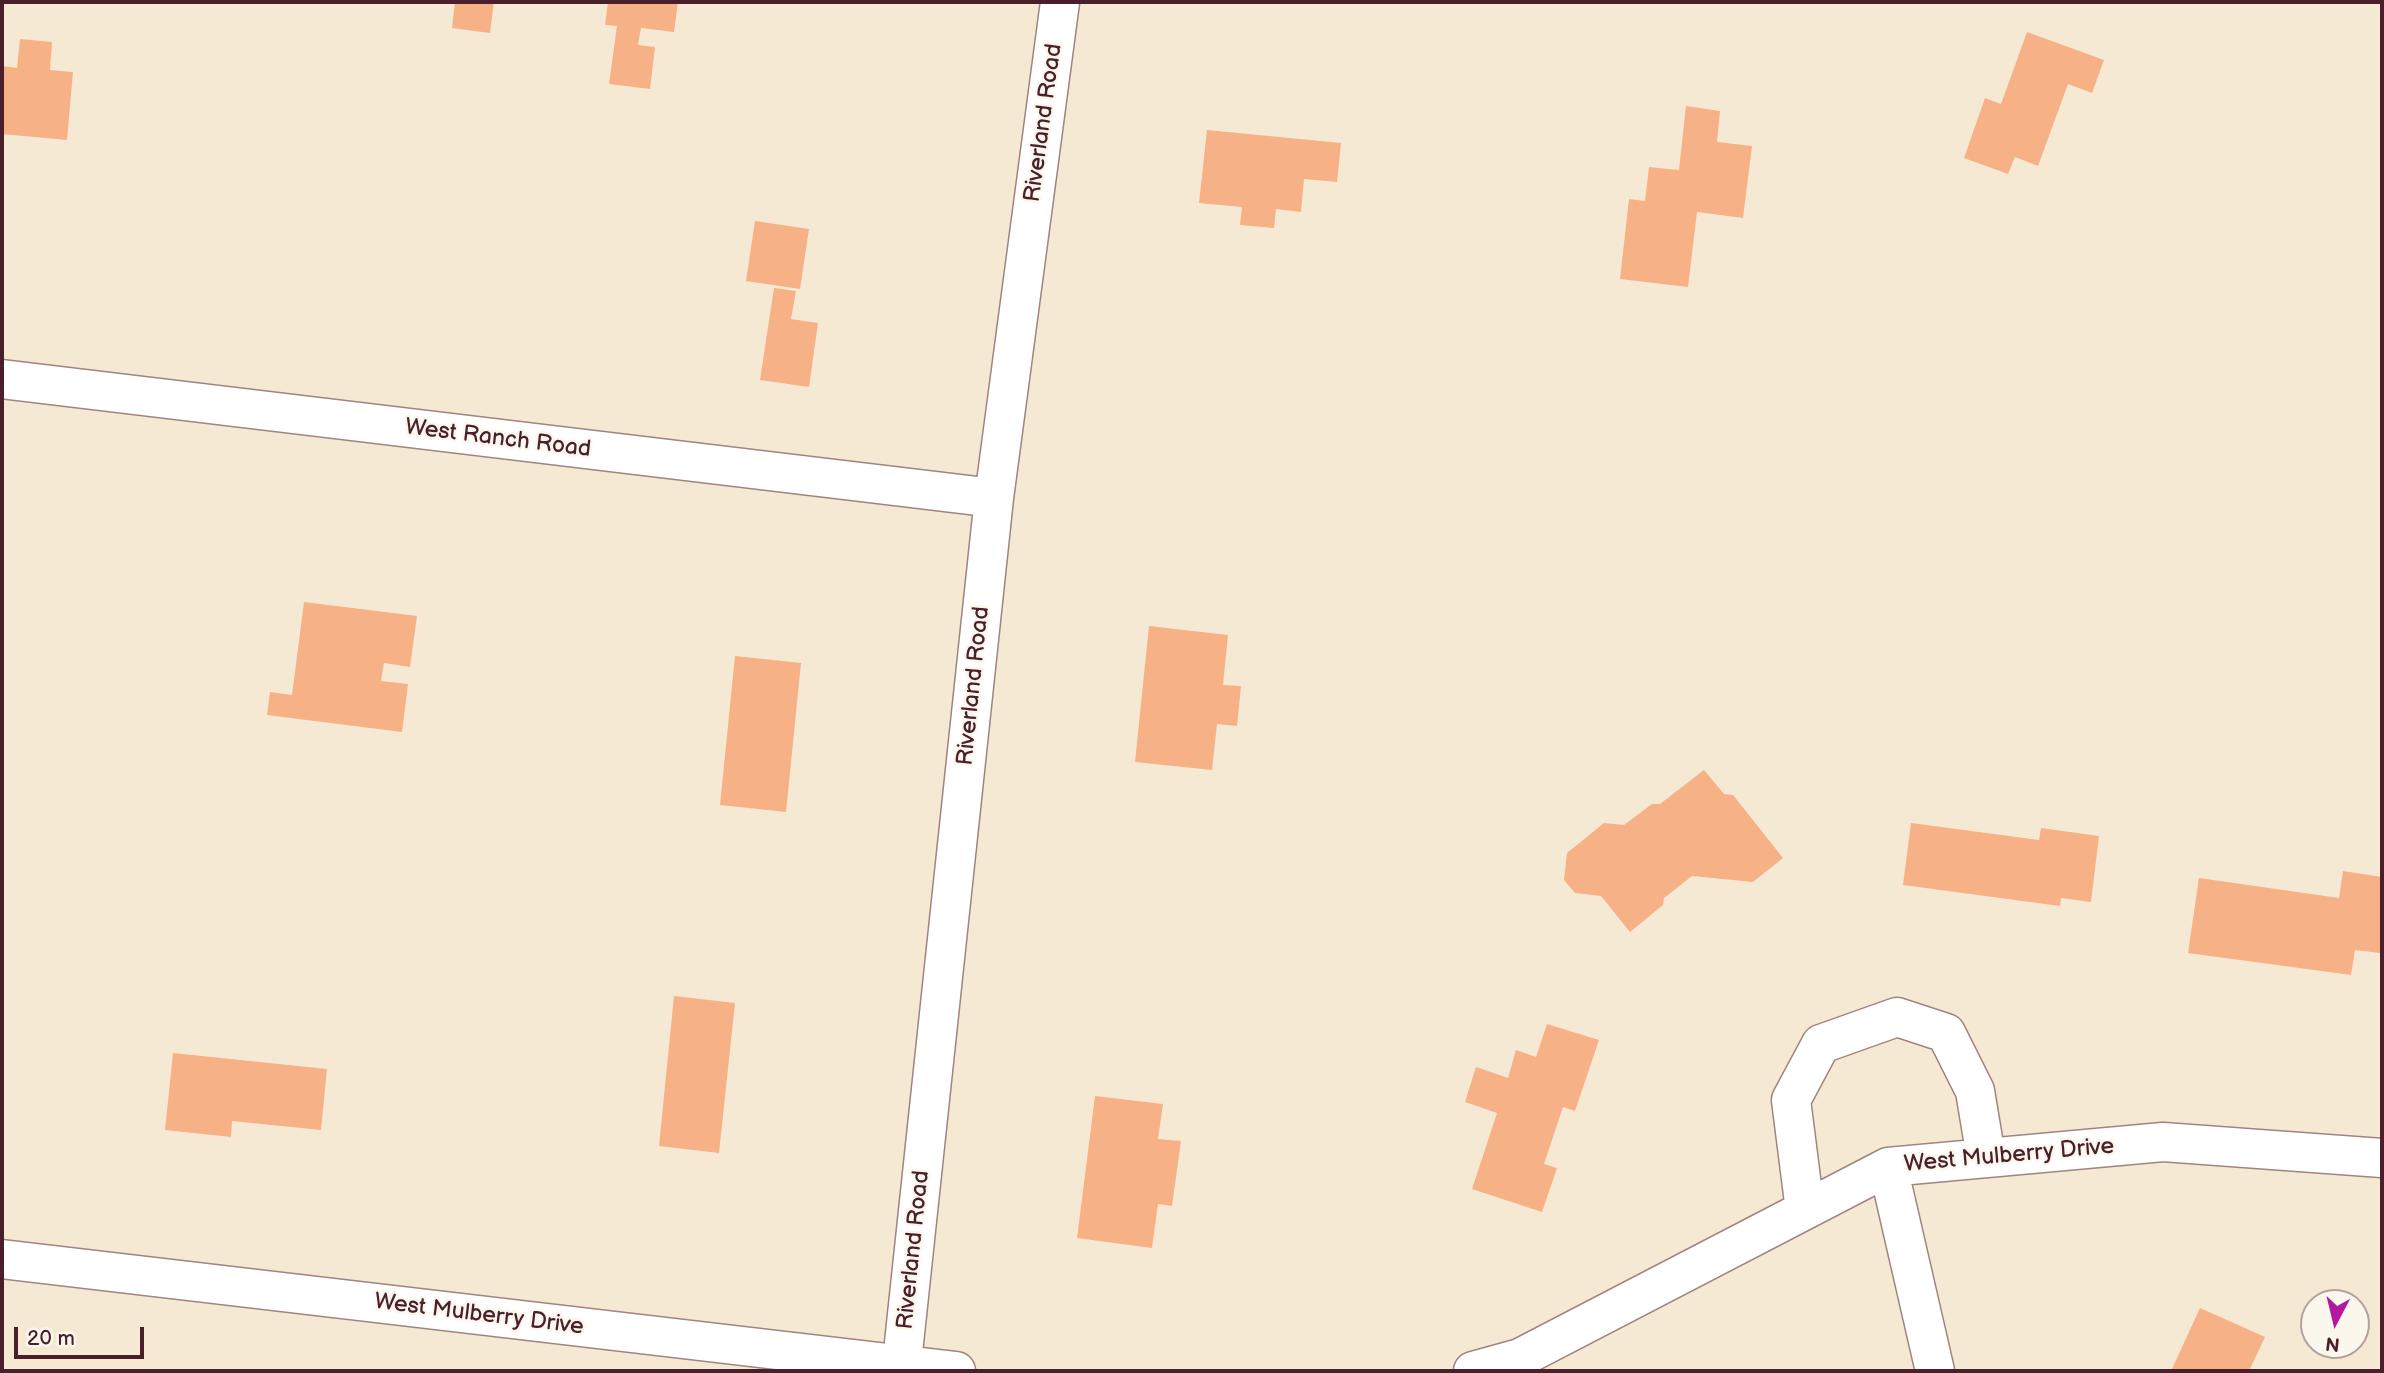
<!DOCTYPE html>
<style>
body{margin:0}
#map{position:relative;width:2384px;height:1373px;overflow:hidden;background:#f6e9d4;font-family:"Balsamiq Sans",sans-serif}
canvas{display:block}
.frame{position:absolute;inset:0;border:4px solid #4a1f2b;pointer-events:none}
.north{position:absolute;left:2300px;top:1289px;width:70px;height:70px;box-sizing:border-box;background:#fbf7ec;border:2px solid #b4a19f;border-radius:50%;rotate:187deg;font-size:19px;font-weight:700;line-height:28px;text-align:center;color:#4a1f2b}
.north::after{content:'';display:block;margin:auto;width:24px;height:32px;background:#b5179e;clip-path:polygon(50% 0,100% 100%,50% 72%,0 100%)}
.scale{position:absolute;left:14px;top:1327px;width:130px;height:32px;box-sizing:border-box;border:4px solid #4a1f2b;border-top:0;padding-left:9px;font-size:21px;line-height:24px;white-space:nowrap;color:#4a1f2b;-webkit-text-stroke:5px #fbf7ec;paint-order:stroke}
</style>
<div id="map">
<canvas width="2384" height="1373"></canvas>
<div class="frame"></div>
<div class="north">N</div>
<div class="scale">20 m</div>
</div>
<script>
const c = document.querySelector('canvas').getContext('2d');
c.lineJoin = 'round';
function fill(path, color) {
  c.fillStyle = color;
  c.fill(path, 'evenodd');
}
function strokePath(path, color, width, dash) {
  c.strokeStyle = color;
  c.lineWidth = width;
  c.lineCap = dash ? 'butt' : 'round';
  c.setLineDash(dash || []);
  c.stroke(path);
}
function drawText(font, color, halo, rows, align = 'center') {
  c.font = font + ' "Balsamiq Sans",sans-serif';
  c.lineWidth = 5;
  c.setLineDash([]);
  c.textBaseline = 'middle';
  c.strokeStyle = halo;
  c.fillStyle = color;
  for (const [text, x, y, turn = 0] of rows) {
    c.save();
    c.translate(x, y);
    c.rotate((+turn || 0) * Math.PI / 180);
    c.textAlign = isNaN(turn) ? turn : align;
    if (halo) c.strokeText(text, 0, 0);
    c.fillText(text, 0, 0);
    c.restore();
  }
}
fill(new Path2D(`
 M455,2H494L490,33L452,28Z
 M608,2H678L674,32L641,28L638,45L655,47L650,89L609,84L617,26L605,25Z
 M2027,32L2104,60L2092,93L2068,84L2038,166L2015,157L2008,174L1964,158L1985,98L2001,104Z
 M20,39L52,42L50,70L73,72L67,140L2,134V66L17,68Z
 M1686,106L1720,111L1717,142L1752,146L1743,218L1697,212L1688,287L1620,279L1629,199L1645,201L1649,167L1679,170Z
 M1207,130L1341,143L1337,182L1304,179L1301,212L1276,209L1274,228L1240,225L1242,207L1199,203Z
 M755,221L809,229L800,289L746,281Z
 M774,288L796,291L791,319L818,323L809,387L760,380Z
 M304,602L417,616L410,667L384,663L381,681L408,684L402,732L267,715L270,692L292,695Z
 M1149,626L1228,635L1223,685L1241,686L1237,726L1217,724L1212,770L1135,762Z
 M735,656L801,663L786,812L720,805Z
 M1704,770L1724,794L1733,795L1783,858L1753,882L1692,876L1664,898L1663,905L1630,932L1601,896L1575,893L1564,880L1567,853L1604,823L1624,825L1652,804H1660Z
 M1911,823L2039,840L2041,828L2099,836L2091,902L2061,898L2060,906L1903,885Z
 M2343,871L2382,877V936L2380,953L2355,950L2351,975L2188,953L2199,878L2339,898Z
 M674,996L735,1003L719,1153L659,1146Z
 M1547,1024L1599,1040L1575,1111L1563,1107L1544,1164L1557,1168L1542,1212L1472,1189L1497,1113L1465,1102L1476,1067L1508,1078L1516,1050L1536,1057Z
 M173,1053L327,1069L321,1130L232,1121L231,1137L165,1130Z
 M1095,1096L1163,1104L1158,1139L1181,1141L1172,1206L1158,1204L1152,1248L1077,1238Z
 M2200,1308L2265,1337L2249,1371H2171Z`), '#f7b186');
const minor = new Path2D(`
 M2,379L994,498
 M1888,1167L1935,1371
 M1805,1210L1791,1100L1821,1044L1897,1017L1946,1033L1975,1091L1986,1157
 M2,1259L956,1371
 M901,1371L994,498L1060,2
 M1473,1371L1520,1358L1888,1167L2163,1142L2382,1158`);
strokePath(minor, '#a08480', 41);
strokePath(minor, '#fff', 38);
drawText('23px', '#4a1f2b', '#fbf7ec', [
 ["Riverland Road",1044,123,-82],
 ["West Ranch Road",498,439,7],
 ["Riverland Road",974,686,-84],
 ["West Mulberry Drive",2009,1156,-5],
 ["Riverland Road",914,1250,-84],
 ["West Mulberry Drive",479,1315,7]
]);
</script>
